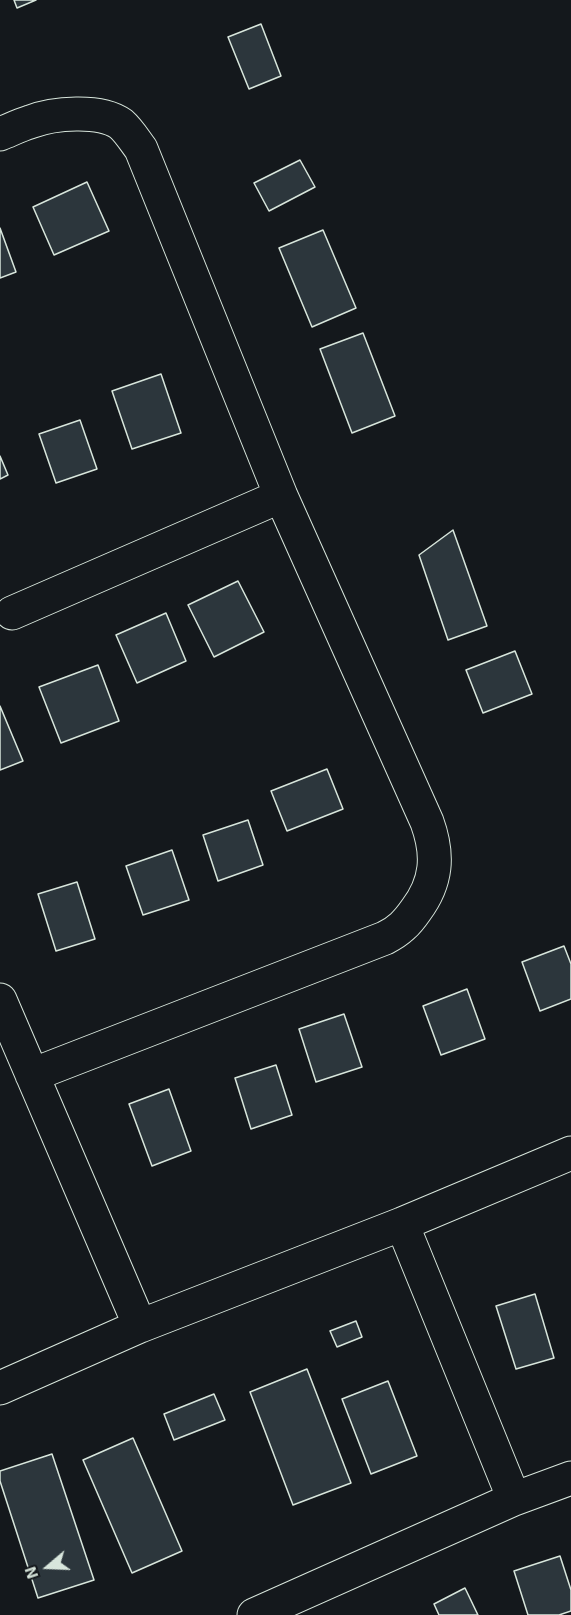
<!DOCTYPE html>
<style>
body{margin:0}
#map{position:relative;width:571px;height:1615px;overflow:hidden;background:#14181c;font-family:"Exo 2",sans-serif}
canvas{display:block}
.north{position:absolute;left:18px;top:1537px;width:60px;height:60px;-webkit-text-stroke:4px #14181c;paint-order:stroke;rotate:251deg;font-size:16px;font-weight:700;line-height:24px;text-align:center;color:#d8e6dc}
.north::after{content:'';display:block;margin:auto;width:21px;height:27px;background:#d8e6dc;clip-path:polygon(50% 0,100% 100%,50% 72%,0 100%)}
</style>
<div id="map">
<canvas width="571" height="1615"></canvas>
<div class="north">N</div>
</div>
<script>
const c = document.querySelector('canvas').getContext('2d');
c.lineJoin = 'round';
function fill(path, color) {
  c.fillStyle = color;
  c.fill(path, 'evenodd');
}
function strokePath(path, color, width, dash) {
  c.strokeStyle = color;
  c.lineWidth = width;
  c.lineCap = dash ? 'butt' : 'round';
  c.setLineDash(dash || []);
  c.stroke(path);
}
const building = new Path2D(`
 M14,0H36L17,8Z
 M261,24L281,76L249,89L228,37Z
 M300,160L315,187L269,211L254,183Z
 M87,182L109,231L54,255L33,207Z
 M0,228L16,272L0,278Z
 M323,230L356,308L312,327L279,248Z
 M363,333L395,416L352,433L320,349Z
 M161,374L181,433L132,449L112,391Z
 M80,420L97,469L56,483L39,434Z
 M0,456L8,475L0,479Z
 M453,530L487,626L448,640L419,555Z
 M238,581L264,632L214,657L188,605Z
 M166,613L186,661L137,683L116,635Z
 M515,651L532,694L483,713L466,670Z
 M98,665L119,721L61,743L39,687Z
 M0,706L23,761L0,770Z
 M327,769L343,809L287,831L271,791Z
 M248,820L263,865L218,881L203,835Z
 M172,850L189,900L143,915L126,866Z
 M77,882L95,939L56,951L38,894Z
 M564,946L571,964V999L540,1011L522,962Z
 M467,989L485,1039L441,1055L423,1006Z
 M344,1014L362,1067L316,1082L299,1029Z
 M276,1065L292,1115L251,1129L235,1078Z
 M169,1089L191,1151L152,1166L129,1104Z
 M535,1294L554,1358L516,1369L496,1306Z
 M356,1321L362,1337L337,1347L330,1331Z
 M307,1369L351,1483L293,1505L250,1392Z
 M388,1381L417,1456L371,1474L342,1399Z
 M214,1394L225,1420L174,1440L164,1414Z
 M133,1438L182,1551L132,1573L83,1460Z
 M52,1454L94,1580L38,1598L0,1481V1471Z
 M560,1556L571,1590V1611L559,1615H528L514,1571Z
 M465,1588L478,1615H439L434,1604Z`);
fill(building, '#2c363c');
strokePath(building, '#d8e6dc', 1.5);
const minor = new Path2D(`
 M0,134C10,130 20,125 30,122C53,113 100,109 121,124C129,131 135,141 141,149L281,496L427,822C439,855 437,882 416,910C407,923 399,931 385,938L32,1075
 M12,613L281,496
 M0,1000L140,1326
 M402,1224L514,1499
 M0,1388L140,1326L402,1224L571,1153
 M254,1615L514,1499L571,1478`);
strokePath(minor, '#d8e6dc', 35);
strokePath(minor, '#14181c', 33);
</script>
